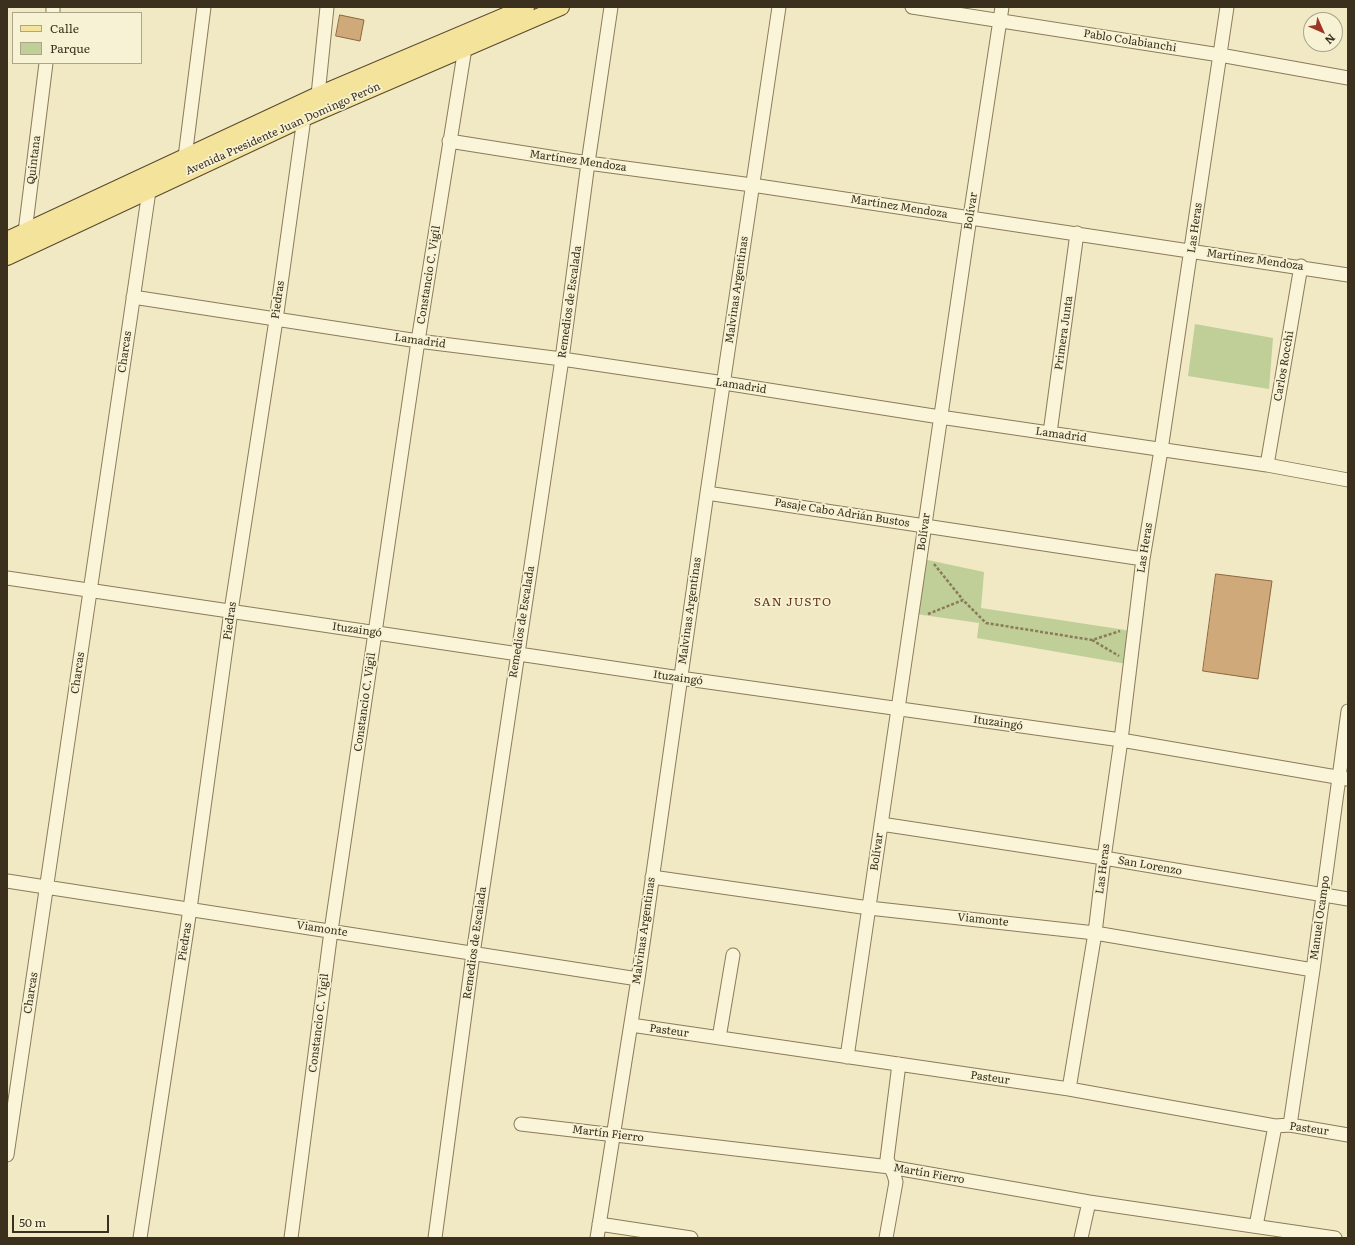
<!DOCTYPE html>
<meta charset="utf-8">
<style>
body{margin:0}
#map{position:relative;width:1355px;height:1245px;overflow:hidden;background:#f0e9c4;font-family:Literata,serif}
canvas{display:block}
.frame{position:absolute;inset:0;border:8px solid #3b301e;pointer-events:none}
.legend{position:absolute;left:12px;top:12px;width:130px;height:52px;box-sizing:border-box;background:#f7f2d4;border:1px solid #aca48b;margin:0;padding:5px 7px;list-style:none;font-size:12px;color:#3b301e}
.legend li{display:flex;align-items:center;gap:8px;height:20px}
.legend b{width:20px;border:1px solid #aca48b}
.north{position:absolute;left:1303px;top:12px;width:40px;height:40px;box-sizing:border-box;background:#f7f2d4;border:1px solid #aca48b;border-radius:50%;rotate:135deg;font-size:11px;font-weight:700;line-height:16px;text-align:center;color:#3b301e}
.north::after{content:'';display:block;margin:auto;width:14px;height:18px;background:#9c3727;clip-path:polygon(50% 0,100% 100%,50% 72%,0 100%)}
.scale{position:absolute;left:12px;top:1215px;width:97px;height:18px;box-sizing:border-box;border:2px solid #3b301e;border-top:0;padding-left:5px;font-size:12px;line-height:14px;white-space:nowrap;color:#3b301e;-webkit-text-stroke:3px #f7f2d4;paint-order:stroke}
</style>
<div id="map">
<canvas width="1355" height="1245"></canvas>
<div class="frame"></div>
<ul class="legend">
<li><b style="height:5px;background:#f4e49b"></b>Calle</li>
<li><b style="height:11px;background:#c0ce97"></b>Parque</li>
</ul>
<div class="north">N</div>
<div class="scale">50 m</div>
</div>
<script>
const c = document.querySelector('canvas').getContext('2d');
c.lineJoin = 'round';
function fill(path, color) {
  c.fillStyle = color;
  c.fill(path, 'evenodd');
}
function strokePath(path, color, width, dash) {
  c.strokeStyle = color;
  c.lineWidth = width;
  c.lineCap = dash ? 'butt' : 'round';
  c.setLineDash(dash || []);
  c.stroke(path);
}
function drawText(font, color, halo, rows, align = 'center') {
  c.font = font + ' Literata,serif';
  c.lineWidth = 3.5;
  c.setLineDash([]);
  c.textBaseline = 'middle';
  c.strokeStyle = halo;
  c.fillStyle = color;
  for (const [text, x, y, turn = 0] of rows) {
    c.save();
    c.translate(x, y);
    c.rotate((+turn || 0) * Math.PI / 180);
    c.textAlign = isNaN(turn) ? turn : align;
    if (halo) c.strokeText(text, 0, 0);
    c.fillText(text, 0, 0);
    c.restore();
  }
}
fill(new Path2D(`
 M1195,324L1273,338L1269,389L1188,376Z
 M923,559L984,572L981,608L1132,631L1127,664L977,638L979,623L916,614Z`), '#c0ce97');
const building = new Path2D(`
 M340,15L364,20L360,41L336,36Z
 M1216,574L1272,581L1258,679L1203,671Z`);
fill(building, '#cfa979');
strokePath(building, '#8b673f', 1);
const minor = new Path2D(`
 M912,7L1220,55L1348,78
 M53,13V7
 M449,141L588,163L752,185L1348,275
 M185,157L204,7
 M19,238L25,232L46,63
 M133,297L418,341L562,359L724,383L940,417L1267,465L1348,480
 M1050,433L1077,233
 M1267,465L1301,266
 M707,493L1143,559
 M7,578L680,678L1121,740L1348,779
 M881,824L1104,858L1348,899
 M652,877L869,908L1095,933L1313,970
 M7,881L638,979
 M631,1025L1069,1089L1275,1126L1290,1125L1348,1135
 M719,1038L733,955
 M847,1057L970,217L1002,7
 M1069,1089L1095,933L1104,858L1121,740L1143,559L1161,450L1227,7
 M521,1124L890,1167L1089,1202L1335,1238
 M1290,1125L1313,970L1348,711
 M7,1155L149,191
 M599,1224L691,1238
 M1256,1226L1275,1126
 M140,1238L190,909L231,611L276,320L304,118L318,95L327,7
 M291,1238L331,931L418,341L465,48
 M435,1238L473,954L562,359L588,163L611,7
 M597,1238L638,979L707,493L779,7
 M886,1238L896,1182L894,1175L887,1159L899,1064
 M1081,1238L1089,1202`);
const major = new Path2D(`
 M7,240L318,95L526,7
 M7,257L304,118L561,7`);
strokePath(minor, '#8b7b5a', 15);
strokePath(major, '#59482e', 18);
strokePath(new Path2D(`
 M934,564L963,600
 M928,614L963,600L986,623L1092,640L1120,631
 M1092,640L1119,656`), '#8b7b5a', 2.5, [3, 2]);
strokePath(minor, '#faf4d8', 13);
strokePath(major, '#f4e49b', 16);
drawText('11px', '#3b301e', '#f7f2d4', [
 ["Pablo Colabianchi",1130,41,9],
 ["Avenida Presidente Juan Domingo Perón",283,129,-24],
 ["Quintana",34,160,-83],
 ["Martínez Mendoza",578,161,8],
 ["Martínez Mendoza",899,207,9],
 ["Bolívar",971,211,-81],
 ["Las Heras",1195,228,-82],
 ["Martínez Mendoza",1255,260,8],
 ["Constancio C. Vigil",429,275,-81],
 ["Malvinas Argentinas",737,290,-82],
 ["Piedras",278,300,-82],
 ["Remedios de Escalada",570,302,-82],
 ["Primera Junta",1064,333,-82],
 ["Lamadrid",420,341,8],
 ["Charcas",125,352,-82],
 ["Carlos Rocchi",1284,366,-80],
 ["Lamadrid",741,386,9],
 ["Lamadrid",1061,435,8],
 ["Pasaje Cabo Adrián Bustos",842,513,9],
 ["Bolívar",924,532,-82],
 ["Las Heras",1145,548,-81],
 ["Malvinas Argentinas",690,611,-82],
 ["Piedras",230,621,-82],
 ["Remedios de Escalada",522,622,-81],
 ["Ituzaingó",357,630,8],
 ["Charcas",78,673,-82],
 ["Ituzaingó",678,678,8],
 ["Constancio C. Vigil",365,702,-82],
 ["Ituzaingó",998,723,8],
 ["Bolívar",877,852,-82],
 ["San Lorenzo",1150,866,10],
 ["Las Heras",1103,869,-83],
 ["Manuel Ocampo",1320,918,-82],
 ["Viamonte",983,920,6],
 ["Viamonte",322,929,9],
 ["Malvinas Argentinas",644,931,-82],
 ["Piedras",185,942,-81],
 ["Remedios de Escalada",475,943,-82],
 ["Charcas",31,993,-81],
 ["Constancio C. Vigil",319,1023,-83],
 ["Pasteur",669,1031,8],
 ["Pasteur",990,1078,8],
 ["Pasteur",1309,1129,8],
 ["Martín Fierro",608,1134,7],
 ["Martín Fierro",929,1174,10]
]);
c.letterSpacing = '1px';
drawText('12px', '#69371c', '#f7f2d4', [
 ["SAN JUSTO",793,602]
]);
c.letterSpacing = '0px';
</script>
